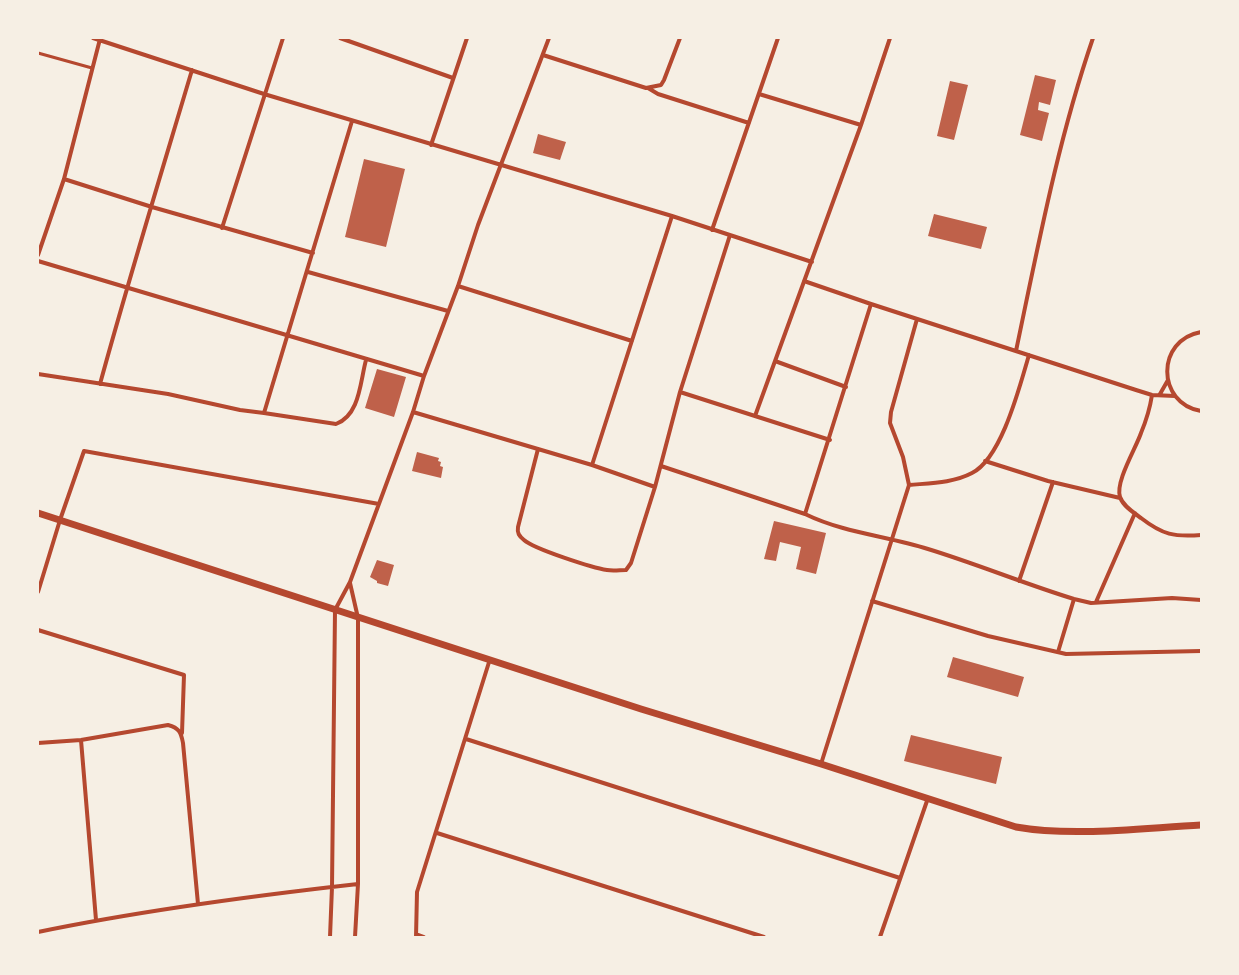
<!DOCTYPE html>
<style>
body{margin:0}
#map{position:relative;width:1239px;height:975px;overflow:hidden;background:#f6efe4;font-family:"Space Grotesk",sans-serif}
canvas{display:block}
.frame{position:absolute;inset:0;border:39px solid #f6efe4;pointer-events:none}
</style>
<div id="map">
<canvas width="1239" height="975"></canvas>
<div class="frame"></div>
</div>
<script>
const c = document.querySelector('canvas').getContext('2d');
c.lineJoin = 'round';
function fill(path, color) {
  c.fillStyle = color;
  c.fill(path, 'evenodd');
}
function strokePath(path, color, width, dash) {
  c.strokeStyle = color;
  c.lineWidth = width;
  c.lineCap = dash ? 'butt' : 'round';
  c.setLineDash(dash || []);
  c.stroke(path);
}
fill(new Path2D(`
 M1035,75L1056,80L1050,105L1039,102L1038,110L1049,113L1042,141L1020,135Z
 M950,81L968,85L954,140L937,136Z
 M538,134L566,142L560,160L533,153Z
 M364,159L405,169L386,247L345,237Z
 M934,214L987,227L981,249L928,236Z
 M377,369L406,377L394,417L365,408Z
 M417,452L439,458L438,461L441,462L440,466L443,467L441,478L412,471Z
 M774,521L826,533L816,574L796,569L801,547L780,542L776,561L764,559Z
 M377,560L394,565L388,586L377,583V581L370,577Z
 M953,657L1024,677L1018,697L947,677Z
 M911,735L1002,757L996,784L904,761Z`), '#bf614a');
strokePath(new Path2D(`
 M38,53L92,68`), '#b5482f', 3);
strokePath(new Path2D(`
 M93,38L264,94L672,216L812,262
 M340,38L453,78
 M543,55L646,88L661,85L664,80L680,38
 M648,88L658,94L749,123
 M759,94L861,125
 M431,145L467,38
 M64,179L152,207L313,253
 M222,228L283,38
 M712,230L778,38
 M38,255L64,179L100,39
 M38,261L424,376
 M308,272L448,311
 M804,281L871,304L1136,390L1152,395L1175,396
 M458,286L632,341
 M1201,332C1156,340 1156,403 1201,411
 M1016,351C1038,246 1058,140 1093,38
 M775,361L846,387
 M38,374L168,394L240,410L264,413L352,121
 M100,384C129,278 161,174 192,70
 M680,392L830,440
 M1160,394L1168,380
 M1152,395C1150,408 1146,421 1141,433C1136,448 1115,482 1120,497C1123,506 1134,513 1141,518C1163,535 1174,537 1201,535
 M413,412L592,465L655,487
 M264,413L336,424C360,415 360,382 366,360
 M755,416L861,125L890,38
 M538,449L518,527C517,533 519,536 524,540C534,549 593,568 607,570C613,571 620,570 626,570L631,563L655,487L680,392L730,235
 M985,461L1048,481L1120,498
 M592,465L672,216
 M661,466L805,514C844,533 887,536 928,549C977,564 1025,584 1074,599L1091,603L1172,598L1201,600
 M909,485C931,483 953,483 972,473C1002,458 1020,385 1029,355
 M805,514L871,304
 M1019,581L1053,482
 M350,583L358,618V884L355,937
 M38,592L60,520L84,451L379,504
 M872,601L988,636L1066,654L1201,651
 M1096,602L1135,513
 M38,630L184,675L182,733
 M1058,652L1074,599
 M466,739L900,878
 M81,740L96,920
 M38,743L81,740L168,725C179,728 181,732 183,743L198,904
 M821,764L909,485L903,457L890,423L891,412L917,319
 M437,833L764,937
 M38,932C144,910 251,896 358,884
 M416,934L424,937
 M330,937L332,887L335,610L350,582L413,412L424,376L458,286L478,225L549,38
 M416,937L417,892L490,659
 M880,937L928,798`), '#b5482f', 4);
strokePath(new Path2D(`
 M38,513L641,709L821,764L1016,827C1073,837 1142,828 1201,825`), '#b5482f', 7);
</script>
